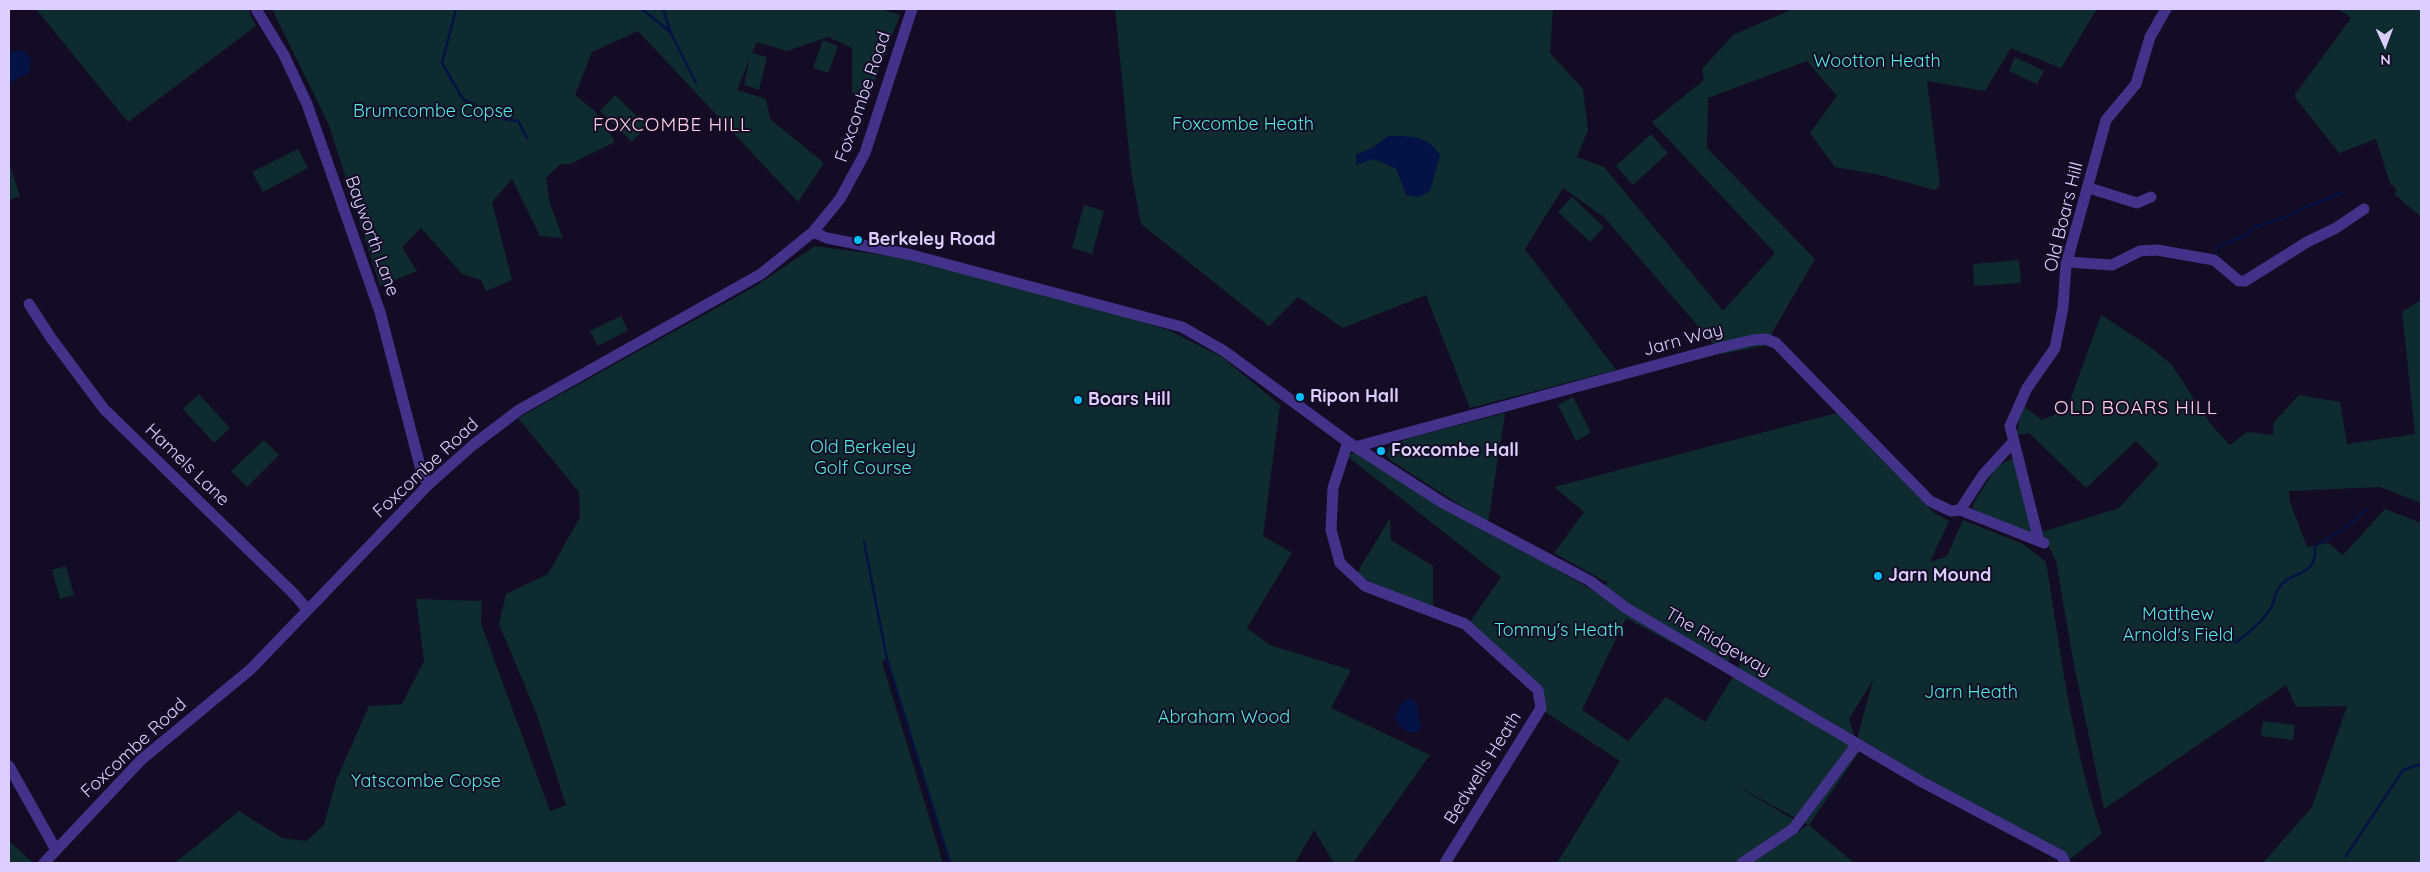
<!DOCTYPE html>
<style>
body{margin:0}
#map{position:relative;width:2430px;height:872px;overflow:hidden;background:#140c25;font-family:Quicksand,sans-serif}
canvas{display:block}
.frame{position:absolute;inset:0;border:10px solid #dccfff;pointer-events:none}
.north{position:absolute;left:2360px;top:20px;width:50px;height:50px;-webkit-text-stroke:4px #140c25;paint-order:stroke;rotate:178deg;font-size:14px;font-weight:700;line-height:20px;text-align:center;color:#dccfff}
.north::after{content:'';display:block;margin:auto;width:18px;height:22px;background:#dccfff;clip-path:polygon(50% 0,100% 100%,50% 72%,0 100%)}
</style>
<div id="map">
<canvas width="2430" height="872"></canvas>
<div class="frame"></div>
<div class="north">N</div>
</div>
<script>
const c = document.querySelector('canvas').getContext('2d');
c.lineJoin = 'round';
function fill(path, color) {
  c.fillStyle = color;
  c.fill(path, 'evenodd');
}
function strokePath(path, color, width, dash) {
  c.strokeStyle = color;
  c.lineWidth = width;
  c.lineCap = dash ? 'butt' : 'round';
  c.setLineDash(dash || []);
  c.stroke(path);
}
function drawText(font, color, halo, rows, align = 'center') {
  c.font = font + ' Quicksand,sans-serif';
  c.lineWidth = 4;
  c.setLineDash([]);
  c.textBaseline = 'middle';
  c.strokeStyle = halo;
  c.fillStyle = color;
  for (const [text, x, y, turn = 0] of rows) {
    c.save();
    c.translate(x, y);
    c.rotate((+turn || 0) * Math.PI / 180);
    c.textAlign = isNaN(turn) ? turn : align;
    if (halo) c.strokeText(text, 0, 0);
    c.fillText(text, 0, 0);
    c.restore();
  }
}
fill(new Path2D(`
 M36,9H248L256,26L128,122Z
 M272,9H880L900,15L864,109L852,92V48L828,37L787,51L757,42L752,53L767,57L759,90L744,85L750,58L737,90L766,99L770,119L824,163L798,202L638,31L592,52L575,95L597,113L615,142L570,164H561L546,178L550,204L563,238L540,236L512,179L492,202L512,280L486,291L481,280L462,274L421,228L402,247L417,271L380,286L329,125Z
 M1115,9H1553L1550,53L1583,89L1588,130L1577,157L1604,167L1723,311L1775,253L1652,122L1704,80L1702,69L1733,35L1793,9H2097L2061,68L2011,48L1985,91L1927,81L1940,185L1935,190L1880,175L1835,167L1810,133L1837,96L1807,61L1708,98L1707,148L1815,259L1774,329L1768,345L1722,354L1604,217L1563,188L1525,249L1616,370L1470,408L1426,295L1343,328L1298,297L1269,326L1141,224L1131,171ZM1389,136L1406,194L1396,168L1374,159L1356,155L1372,148Z
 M2338,9H2421V217L2394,194L2397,191L2393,185L2391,186L2376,139L2339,153L2294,96L2351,18Z
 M823,40L838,46L828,73L813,68Z
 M2015,57L2044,71L2037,84L2009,71Z
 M615,95L647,126L632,142L600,111Z
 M1651,134L1668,153L1633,185L1616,166Z
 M298,149L308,168L263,192L252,172Z
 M9,163L20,196L9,200Z
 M1572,197L1604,227L1590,242L1558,212Z
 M1084,205L1104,211L1092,254L1072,248Z
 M815,246L911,259L1107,310L1170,331L1222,357L1280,405L1263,536L1292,553L1247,628L1270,645L1351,670L1331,708L1430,755L1353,863H1334L1314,830L1295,863H950L887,659L882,662L943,863H175L239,811L282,838L306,841L324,825L336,781L369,706L402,704L424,661L416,599L482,601L481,624L550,811L566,805L537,715L499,624L506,594L548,574L580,517L579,492L518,418L754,287Z
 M2019,260L2021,283L1974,286L1973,264Z
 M2421,300V503L2380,487L2289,491L2290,502L2307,547L2328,543L2343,555L2385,509L2421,523V863H2263L2312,807L2347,706L2296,707L2286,685L2104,809L2073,660L2056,561L2042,532L2119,508L2159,464L2136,441L2086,488L2029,433L2017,435L2022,405L2042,420L2067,409L2101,315L2149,346L2171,364L2212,426L2230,445L2247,432L2273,435L2274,422L2299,395L2340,402L2347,444L2415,434L2402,312Z
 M621,316L628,330L598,346L590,331Z
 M199,394L230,428L214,443L183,409Z
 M1573,397L1591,433L1576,441L1558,405Z
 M1505,413L1488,523L1390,460L1387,455L1390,445L1413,437Z
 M1837,413L1934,513L1949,521L1930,562L1947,556L1963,520L2023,544L2046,562C2061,653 2072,747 2102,834L2070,859L1857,739L1873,680L1849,719L1859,752L1809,825L1854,863H1750L1808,825L1728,781L1796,821L1790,827L1735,863H1557L1620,761L1544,711L1543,692L1470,622L1501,577L1347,456L1355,452L1599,594L1610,578L1606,582L1554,553L1584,512L1554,487ZM1626,618L1724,671L1732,653L1742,662L1705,722L1666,697L1628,741L1582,710Z
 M264,440L279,455L247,487L231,471Z
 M2014,458L2031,530L2028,535L1973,509L1974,502L1997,466Z
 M1390,518L1391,540L1433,566V608L1381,589L1357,573Z
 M66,566L74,595L60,599L52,570Z
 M2263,721L2295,725L2293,740L2261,736Z
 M9,841L32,862L30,863H9Z`), '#0e2b2f');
fill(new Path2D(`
 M21,50L31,57L29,73L9,83V52Z
 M1389,136C1411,136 1427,135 1440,155L1430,191L1418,197L1406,195L1396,168L1374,159L1356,165V155L1372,148Z
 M1408,698L1417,703L1421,728L1418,732C1406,734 1400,728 1395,719L1400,705Z`), '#041245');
strokePath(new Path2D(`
 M456,9L442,63L463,99L503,119L518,121L527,138
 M642,9L670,32
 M663,9L671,33L696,83
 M2215,251L2217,247L2246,235L2255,227L2286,217L2302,209L2344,192
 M864,542L887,659L950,863
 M2235,643C2249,633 2262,622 2271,608C2275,602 2274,595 2278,589C2291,568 2317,580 2315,546L2345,528L2367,509
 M2346,856L2403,770L2421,764`), '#041245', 2.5);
strokePath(new Path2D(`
 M256,9L284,55L307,104L380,312L421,470L428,485
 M2089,188L2137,203L2151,197
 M813,232L827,238L912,255L1182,327L1224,351L1348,442L1443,503L1590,581L1626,608L1922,782L2062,856L2065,863
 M2067,262L2112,265L2140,251L2157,250L2214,260L2239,281H2245L2307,242L2336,228L2364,209
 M29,304L51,338L104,409L293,593L308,610
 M1348,442L1333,488L1331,530L1340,563L1365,586L1465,624L1538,690L1541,708L1445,863
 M1355,447L1723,347L1753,340L1765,339L1776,343L1930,501L1951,511L1960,510L2044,543
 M1960,510L1983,475L2014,441
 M2039,541L2010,426L2027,388L2055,348L2063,307L2066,265L2106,120L2136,84L2150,37L2166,9
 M9,766L56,850
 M44,863L141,760L251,669L428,485L473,445L519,410L761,274L813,232L840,199L865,153L912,9
 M1742,863L1793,829L1857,744`), '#423289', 11);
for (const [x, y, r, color] of [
 [858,240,5,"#00bcfa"],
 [1300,397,5,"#00bcfa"],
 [1078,400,5,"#00bcfa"],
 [1381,451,5,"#00bcfa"],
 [1878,576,5,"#00bcfa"]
]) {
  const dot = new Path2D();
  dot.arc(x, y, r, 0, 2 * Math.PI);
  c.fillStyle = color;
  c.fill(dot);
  strokePath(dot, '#140c25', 2);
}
drawText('18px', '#4febdc', '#140c25', [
 ["Wootton Heath",1877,62],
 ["Brumcombe Copse",433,112],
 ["Foxcombe Heath",1243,125],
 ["Old Berkeley",863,448],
 ["Golf Course",863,469],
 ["Matthew",2178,615],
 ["Arnold's Field",2178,636],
 ["Tommy's Heath",1559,631],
 ["Jarn Heath",1971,693],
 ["Abraham Wood",1224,718],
 ["Yatscombe Copse",426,782]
]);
drawText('18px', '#dccfff', '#140c25', [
 ["Foxcombe Road",863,97,-71],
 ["Old Boars Hill",2064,217,-76],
 ["Bayworth Lane",372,236,70],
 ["Jarn Way",1683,340,-15],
 ["Hamels Lane",187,465,44],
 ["Foxcombe Road",426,468,-43],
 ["The Ridgeway",1718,642,30],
 ["Foxcombe Road",134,748,-43],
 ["Bedwells Heath",1483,768,-58]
]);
drawText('bold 18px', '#dccfff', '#140c25', [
 ["Berkeley Road",868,240],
 ["Ripon Hall",1310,397],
 ["Boars Hill",1088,400],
 ["Foxcombe Hall",1391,451],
 ["Jarn Mound",1888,576]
], 'left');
c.letterSpacing = '1px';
drawText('19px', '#ffd1e8', '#140c25', [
 ["FOXCOMBE HILL",672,125],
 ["OLD BOARS HILL",2136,408]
]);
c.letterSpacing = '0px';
</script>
